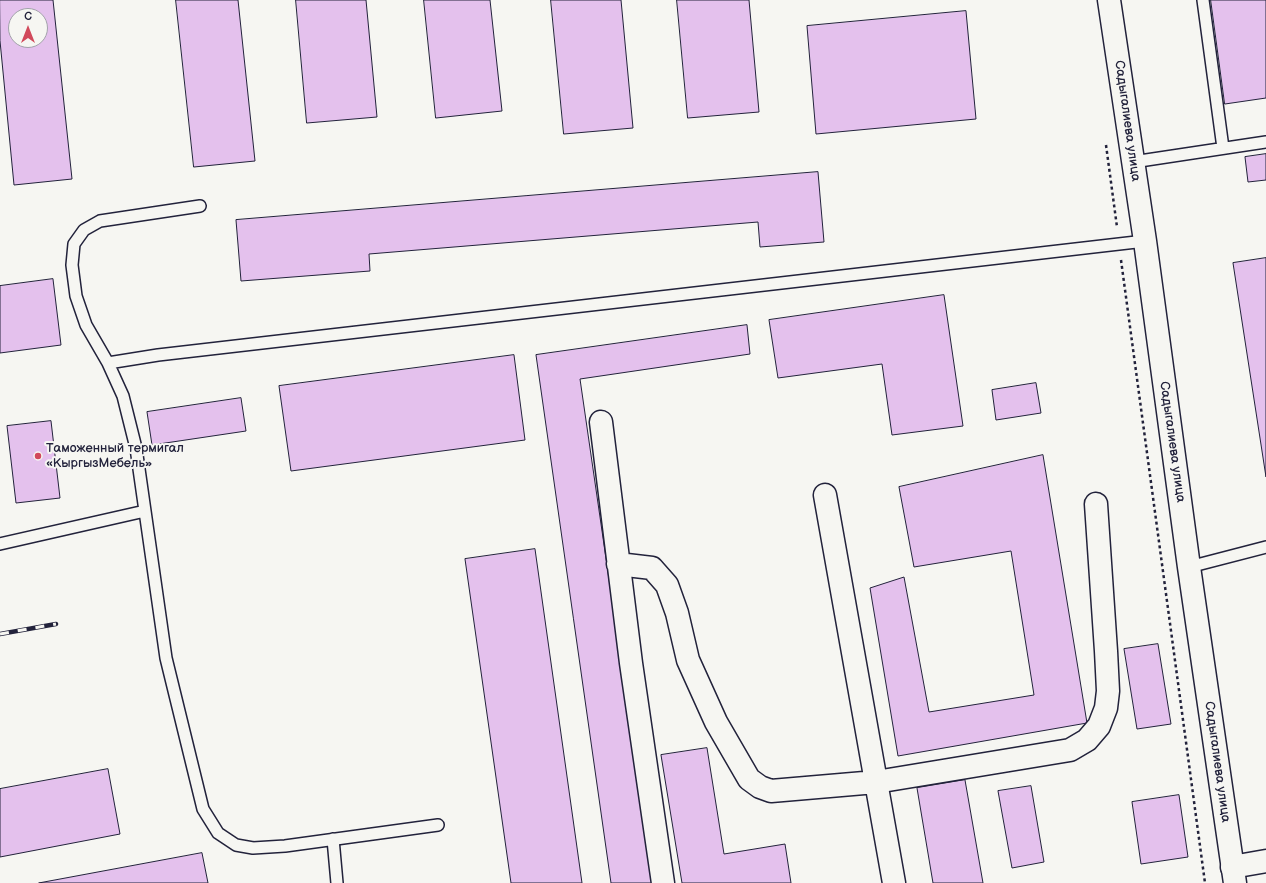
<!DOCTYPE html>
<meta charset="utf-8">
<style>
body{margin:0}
#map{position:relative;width:1266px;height:883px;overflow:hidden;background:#f6f6f2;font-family:"Balsamiq Sans",sans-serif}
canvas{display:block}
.north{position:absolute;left:8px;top:8px;width:40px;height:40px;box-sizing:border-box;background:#f6f6f2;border:1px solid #a1a1a9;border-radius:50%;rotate:0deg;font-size:11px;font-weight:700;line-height:16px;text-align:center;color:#22223b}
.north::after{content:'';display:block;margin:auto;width:14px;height:18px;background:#d1495b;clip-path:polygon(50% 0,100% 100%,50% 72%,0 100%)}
</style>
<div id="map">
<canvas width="1266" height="883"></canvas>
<div class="north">С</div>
</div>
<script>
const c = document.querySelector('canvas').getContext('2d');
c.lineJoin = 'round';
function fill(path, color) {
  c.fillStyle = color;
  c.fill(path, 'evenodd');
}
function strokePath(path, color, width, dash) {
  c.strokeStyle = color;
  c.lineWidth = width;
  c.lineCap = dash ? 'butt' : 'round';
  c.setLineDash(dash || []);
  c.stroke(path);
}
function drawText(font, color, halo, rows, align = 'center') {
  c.font = font + ' "Balsamiq Sans",sans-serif';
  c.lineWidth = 4;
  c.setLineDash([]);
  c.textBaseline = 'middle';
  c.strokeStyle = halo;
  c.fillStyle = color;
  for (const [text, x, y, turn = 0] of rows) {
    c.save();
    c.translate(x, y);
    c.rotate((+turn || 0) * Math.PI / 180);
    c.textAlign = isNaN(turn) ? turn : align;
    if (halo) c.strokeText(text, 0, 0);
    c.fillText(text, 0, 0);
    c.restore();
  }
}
const building = new Path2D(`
 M0,0H53L72,179L14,185L0,41ZM16,16H40V40H16Z
 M176,0H238L255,161L194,167Z
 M296,0H366L377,117L307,123Z
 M424,0H490L502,111L436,118Z
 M551,0H621L633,128L564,134Z
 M677,0H749L759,112L688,118Z
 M1211,0H1266V98L1225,104Z
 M966,11L976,119L816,134L807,26Z
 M1266,154V180L1248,182L1245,157Z
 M818,172L824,242L760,247L758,222L369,254L370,271L241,281L236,220Z
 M1266,258V477L1233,263Z
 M53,279L61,345L0,353V286Z
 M944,295L963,426L892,435L882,364L778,378L769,320Z
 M747,325L750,354L580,379L653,883H611L536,355Z
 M514,355L525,440L291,471L279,386Z
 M1036,383L1041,413L996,420L992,390Z
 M241,398L246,431L152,445L147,412Z
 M51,421L60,498L16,503L7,426Z
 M1043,455L1087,723L898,756L870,588L904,577L929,712L1034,695L1011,551L914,567L899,487Z
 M535,549L582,883H511L465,559Z
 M1158,644L1171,724L1137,729L1124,649Z
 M707,748L724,854L785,844L791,883H682L661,755Z
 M108,769L120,834L0,857V789Z
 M965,780L983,883H933L917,788Z
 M1031,786L1044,862L1012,868L998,791Z
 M1179,795L1188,857L1141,864L1132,802Z
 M202,853L208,883H39Z`);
fill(building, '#e4c1ed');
strokePath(building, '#22223b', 1);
const service = new Path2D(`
 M1203,0L1223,148
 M1133,162L1266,142
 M108,363L86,325L76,296L72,265L74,244L84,230L100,221L200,206
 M0,544L145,511
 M1189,567L1266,547
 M438,825L285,846L253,848L236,845L218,833L203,809L166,658L136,448L123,396L108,363L158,355L1145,241
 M333,839L337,883`);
const minor = new Path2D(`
 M601,422L631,663L663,883
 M825,495L894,883
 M618,564L652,568L667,585L677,613L688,660L716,722L749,779L760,787L771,791L876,782L1070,750L1087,740L1099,726L1106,708L1108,691L1106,651L1096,504`);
const tertiary = new Path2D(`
 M1232,867L1266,861`);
const primary = new Path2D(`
 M1109,0L1145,241L1189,567L1235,883`);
strokePath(service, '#22223b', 14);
strokePath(minor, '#22223b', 25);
strokePath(tertiary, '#22223b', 25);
strokePath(primary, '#22223b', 25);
strokePath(new Path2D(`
 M1106,145L1117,227
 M1121,260L1205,883`), '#22223b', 2.5, [3, 3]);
strokePath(service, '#f6f6f2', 11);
strokePath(minor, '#f6f6f2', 22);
strokePath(tertiary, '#f6f6f2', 22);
strokePath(primary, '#f6f6f2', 22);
const rail = new Path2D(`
 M0,634L56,624`);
strokePath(rail, '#22223b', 4.5);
strokePath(rail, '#f6f6f2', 3, [9]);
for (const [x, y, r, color] of [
 [38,456,4,"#d1495b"]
]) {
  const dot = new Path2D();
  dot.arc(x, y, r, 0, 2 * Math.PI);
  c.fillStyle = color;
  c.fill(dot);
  strokePath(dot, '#f6f6f2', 1.5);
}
drawText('13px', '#22223b', '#f6f6f2', [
 ["Садыгалиева улица",1127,121,82],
 ["Садыгалиева улица",1172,442,82],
 ["Садыгалиева улица",1217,762,82]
]);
drawText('13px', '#22223b', '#f6f6f2', [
 ["Таможенный термигал",46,449],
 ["«КыргызМебель»",46,464]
], 'left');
</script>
